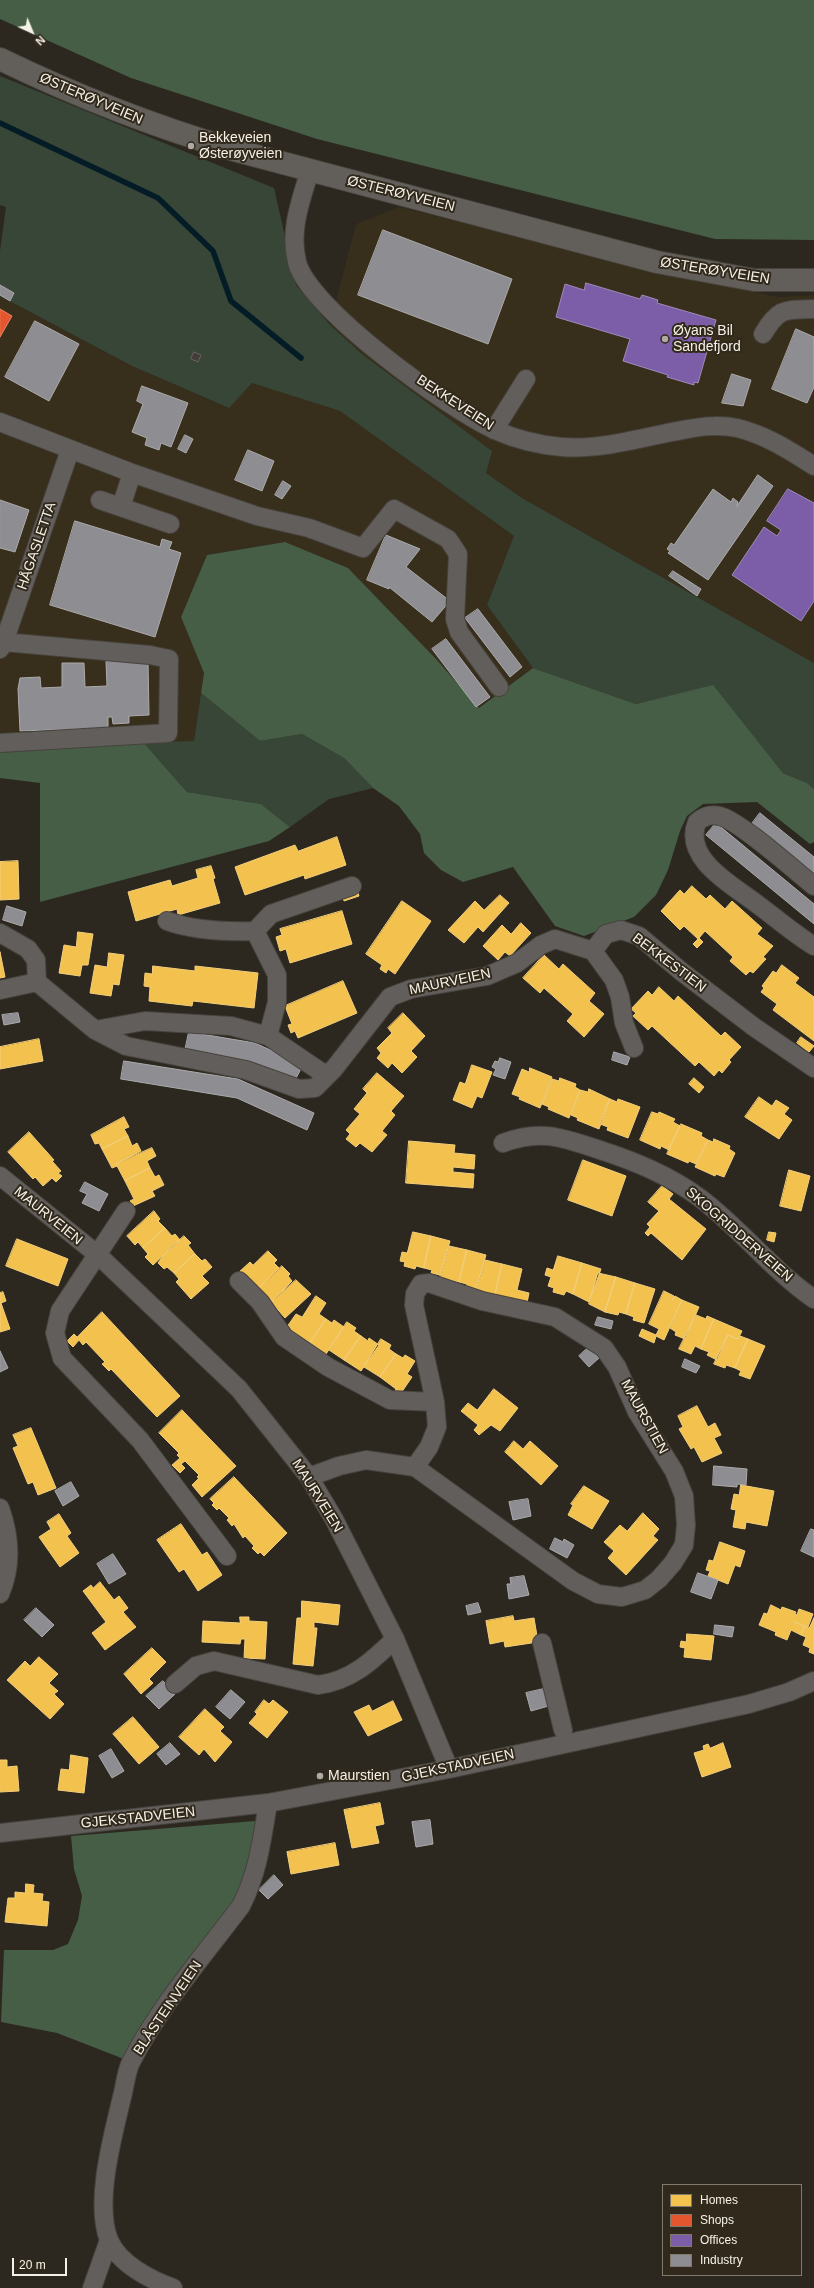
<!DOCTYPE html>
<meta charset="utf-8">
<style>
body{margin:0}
#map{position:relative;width:814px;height:2288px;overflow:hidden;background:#2c2820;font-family:Arial,sans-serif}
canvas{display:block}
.legend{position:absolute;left:662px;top:2184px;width:140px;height:92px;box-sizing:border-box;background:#31291b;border:1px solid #80796d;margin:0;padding:5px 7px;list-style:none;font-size:12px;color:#f6f1e7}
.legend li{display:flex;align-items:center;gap:8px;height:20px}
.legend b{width:20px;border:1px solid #80796d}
.north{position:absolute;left:12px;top:12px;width:40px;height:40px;-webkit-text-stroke:3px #31291b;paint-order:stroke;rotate:136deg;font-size:11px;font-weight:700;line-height:16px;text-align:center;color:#f6f1e7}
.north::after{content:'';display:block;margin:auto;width:14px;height:18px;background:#f6f1e7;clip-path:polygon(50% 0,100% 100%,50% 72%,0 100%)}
.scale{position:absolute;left:12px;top:2258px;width:55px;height:18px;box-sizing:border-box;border:2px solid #f6f1e7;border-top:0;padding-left:5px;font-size:12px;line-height:14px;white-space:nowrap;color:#f6f1e7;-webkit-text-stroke:3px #31291b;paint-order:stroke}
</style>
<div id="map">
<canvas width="814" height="2288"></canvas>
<ul class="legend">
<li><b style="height:11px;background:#f2c14e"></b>Homes</li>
<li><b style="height:11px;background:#e4572e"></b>Shops</li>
<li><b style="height:11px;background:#7b5ea7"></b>Offices</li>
<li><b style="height:11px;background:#8d8d92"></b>Industry</li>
</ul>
<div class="north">N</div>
<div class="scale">20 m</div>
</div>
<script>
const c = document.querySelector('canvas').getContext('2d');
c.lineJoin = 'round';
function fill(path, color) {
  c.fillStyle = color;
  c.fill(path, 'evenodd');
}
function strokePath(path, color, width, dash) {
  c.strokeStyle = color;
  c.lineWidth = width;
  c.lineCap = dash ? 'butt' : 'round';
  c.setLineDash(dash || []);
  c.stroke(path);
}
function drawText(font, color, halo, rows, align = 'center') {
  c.font = font + ' Arial,sans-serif';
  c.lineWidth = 4;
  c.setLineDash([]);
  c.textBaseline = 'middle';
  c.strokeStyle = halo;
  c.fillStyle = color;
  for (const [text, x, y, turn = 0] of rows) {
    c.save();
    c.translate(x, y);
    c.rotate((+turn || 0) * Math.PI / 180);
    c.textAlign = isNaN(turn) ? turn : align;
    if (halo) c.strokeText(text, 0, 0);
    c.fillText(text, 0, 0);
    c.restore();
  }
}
fill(new Path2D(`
 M399,207L688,278L778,297L814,295V663L522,498L486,473L330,325L356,224Z
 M0,296L132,366L228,408L252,383L340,411L515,537L487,605L533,668L479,708L437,660L348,568L285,542L207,555L181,617L204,673L194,741L32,744L0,746Z`), '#372e1b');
fill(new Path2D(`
 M0,76L274,188L296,285L330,325L363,355L492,451L486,473L522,498L814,663V789L807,783L783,773L713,686L636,704L533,668L487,605L514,536L340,411L252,383L229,408L132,366L0,296V251L6,207L0,205Z
 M201,693L260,741L302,734L344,758L373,788L329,799L290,827L261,804L187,792L143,742L194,741Z`), '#384637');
fill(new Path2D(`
 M0,0H814V240L715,239L317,139L131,78L0,19Z
 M285,542L348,568L437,660L479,708L533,668L636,704L713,685L783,773L807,783L814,789V842L810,844L757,802L703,804L687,816L680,831L668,870L656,895L634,917L584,936L555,926L513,867L463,882L441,870L424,853L420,834L399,806L373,788L344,758L302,734L260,741L201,693L204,673L181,617L207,555Z
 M143,742L187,792L261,804L290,827L269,841L40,902V783L0,778V746Z
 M255,1821L254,1860L240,1896L124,2059L57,2033L1,2022L4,1950H53L68,1944L78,1920L82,1896L74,1869L71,1836Z`), '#465d46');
const homes = new Path2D(`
 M337,837L346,865L305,879L304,875L245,895L235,867L295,845L298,851Z
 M18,861L19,899L0,900V862Z
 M211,866L215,878L213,879L220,903L178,915L177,909L136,921L128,892L170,880L172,886L198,878L196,870Z
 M692,886L706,899L710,895L725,909L732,901L762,928L757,934L773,946L763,957L766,959L753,973L750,971L746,975L730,961L733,957L705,931L699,938L703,942L697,948L693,944L698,939L684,926L680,930L661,911L680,890L684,894Z
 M357,890L359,896L344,901L342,895Z
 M500,895L509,903L483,932L478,927L464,943L448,930L475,901L484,910Z
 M402,901L431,921L395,974L388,969L386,973L380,969L382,965L366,954Z
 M342,911L352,944L290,963L286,949L280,951L276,937L282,935L280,929Z
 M521,923L531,933L510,956L505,952L498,960L483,946L502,925L511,934Z
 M78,932L93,934L88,965H82L80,976L59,973L64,945L76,947Z
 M0,952L5,977L0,978Z
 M109,953L124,955L119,985L113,984L111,996L90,993L95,965L107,967Z
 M544,955L559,969L563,964L595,993L589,1001L604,1014L584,1037L567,1021L573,1014L544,988L540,993L523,978Z
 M782,965L799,978L795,983L814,997V1041L773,1010L777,1004L761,992L764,988L762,986L773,971L776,973Z
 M153,966L195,971V966L258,973L254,1008L193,1001L192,1006L149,1001L150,987L144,986L145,973L152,974Z
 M343,981L357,1013L298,1038L295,1031L291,1033L288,1025L292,1024L285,1006Z
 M659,987L674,1001L678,996L721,1036L725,1032L741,1047L729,1060L731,1062L722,1073L719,1070L714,1076L699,1062L695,1066L652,1026L648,1030L633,1016L636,1013L631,1009L648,991L652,995Z
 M403,1013L425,1036L411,1051L417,1057L402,1073L392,1063L388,1068L377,1058L381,1053L377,1048L392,1033L388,1028Z
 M801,1037L814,1046L809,1052L797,1043Z
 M39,1039L43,1061L0,1069V1047Z
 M472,1065L492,1072L482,1098L477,1096L472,1108L453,1100L460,1082L465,1084Z
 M530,1068L552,1077L540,1108L519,1099L520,1097L512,1094L522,1069L529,1072Z
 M377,1073L404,1096L391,1111L395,1115L382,1131L387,1135L372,1152L360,1143L356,1147L346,1139L350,1134L346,1130L360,1114L354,1109L367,1093L363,1089Z
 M560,1078L576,1084L575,1087L580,1090L569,1118L548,1109L549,1107L542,1104L552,1079L559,1081Z
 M694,1078L704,1087L699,1093L689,1084Z
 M589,1089L610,1099L599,1129L577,1120L578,1118L571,1115L580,1090L588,1092Z
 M759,1097L772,1106L776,1100L789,1108L784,1114L792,1120L779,1139L745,1117Z
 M610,1099L617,1102L618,1099L640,1107L628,1138L607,1130L608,1127L600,1124Z
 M652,1112L658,1114L659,1112L675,1119L673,1122L680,1126L669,1150L661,1146L660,1149L640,1140Z
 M124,1117L129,1127L124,1129L128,1136L102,1149L99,1143L95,1144L91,1135Z
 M681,1124L702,1133L701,1136L708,1140L696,1164L689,1161L688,1163L667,1154Z
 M29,1132L54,1160L52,1161L61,1171L58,1173L62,1176L56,1182L52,1178L43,1186L35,1177L33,1179L8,1152Z
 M128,1136L132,1146L137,1143L141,1151L116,1164L117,1166L112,1168L102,1149Z
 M714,1139L730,1146L729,1149L735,1153L724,1177L716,1174L715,1176L695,1167L708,1140L713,1142Z
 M409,1141L455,1145L454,1153L475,1155L474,1169L453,1167V1172L474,1174L473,1188L406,1183Z
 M152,1148L156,1156L147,1161L150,1168L125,1181L116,1164Z
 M583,1160L626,1176L612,1216L568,1200Z
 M150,1168L155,1177L159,1175L164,1185L152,1191L155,1196L133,1206L130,1201L134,1199L125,1181Z
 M789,1170L810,1176L801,1211L780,1206Z
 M662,1186L673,1194L669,1199L706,1229L682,1260L651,1233L648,1236L645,1233L650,1227L647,1224L659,1211L648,1202Z
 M154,1211L160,1219L158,1221L165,1228L143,1248L138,1242L135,1245L127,1236Z
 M165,1228L172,1236L175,1234L180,1240L153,1265L145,1257L148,1254L143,1248Z
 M413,1232L431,1236L424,1268L416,1266L415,1269L404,1266L405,1262L400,1261L402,1252L407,1253Z
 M769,1232L776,1233L774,1242L767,1240Z
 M184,1236L191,1243L188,1245L195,1254L174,1273L167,1267L164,1269L158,1263L166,1252Z
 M431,1236L450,1241L440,1275L431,1273L432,1270L424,1268Z
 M17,1239L68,1259L58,1286L6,1266Z
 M449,1246L467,1250L459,1282L451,1280L450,1283L439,1280Z
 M467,1250L486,1255L476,1289L466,1286L467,1284L459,1282Z
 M268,1251L277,1260L274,1263L279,1268L258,1289L238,1273L250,1262L253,1265Z
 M195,1254L202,1261L205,1259L212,1267L202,1276L209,1283L191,1299L176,1282L179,1279L174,1273Z
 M558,1256L582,1263L573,1294L566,1291L564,1295L553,1292L554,1288L548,1286L551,1277L545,1275L547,1268L553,1270Z
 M485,1260L502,1264L495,1295L475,1294Z
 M582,1263L601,1269L589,1302L573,1294Z
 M502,1264L522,1269L517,1290L529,1293L527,1303L495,1295Z
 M282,1266L290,1274L288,1276L292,1281L271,1302L258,1289Z
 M598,1273L616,1277L605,1312L589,1304Z
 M616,1277L635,1283L626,1314L619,1312L618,1315L605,1312Z
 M296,1280L311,1294L285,1318L271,1302Z
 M635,1283L655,1289L644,1323L633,1320L634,1317L626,1314Z
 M664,1291L674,1296L672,1300L675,1296L682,1300L664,1340L656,1336L654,1343L639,1336L642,1329L656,1335L659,1329L649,1324Z
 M3,1292L6,1301L1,1303L10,1329L0,1332V1293Z
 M316,1296L326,1303L319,1314L326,1319L310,1343L292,1331L290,1335L284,1331L296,1314L302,1317Z
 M682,1300L699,1307L685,1339L675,1335L676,1332L670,1328Z
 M102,1312L180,1396L157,1417L111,1369L109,1371L102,1364L105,1362L86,1342L83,1345L79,1340L73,1347L67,1341L74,1334L77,1337Z
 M696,1315L706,1319L707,1316L714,1319L701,1349L695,1346L691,1354L679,1349Z
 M326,1319L332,1323L334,1320L344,1327L326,1354L310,1343Z
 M714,1319L742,1331L738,1339L728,1335L717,1360L707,1355L709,1352L701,1349Z
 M347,1322L356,1328L354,1331L361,1336L344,1360L329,1350Z
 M728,1335L738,1339L740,1336L748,1339L735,1368L726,1365L725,1368L714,1364Z
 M361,1336L368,1341L369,1338L379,1345L361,1371L344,1360Z
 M381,1339L391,1345L389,1349L396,1354L380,1377L364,1367Z
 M748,1339L765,1346L750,1379L739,1375L741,1371L735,1368Z
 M396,1354L403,1358L405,1355L415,1361L407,1374L412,1377L399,1396L394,1393L396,1389L380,1377Z
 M494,1389L518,1408L500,1431L491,1425L479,1435L474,1430L478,1425L461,1411L468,1403L477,1410Z
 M697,1406L708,1427L715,1423L721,1435L714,1438L722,1453L702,1462L694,1447L691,1449L679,1429L683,1427L678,1416Z
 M182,1410L236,1466L202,1497L192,1485L199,1478L197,1477L199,1475L185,1461L181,1464L185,1468L180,1473L172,1465L180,1458L177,1455L179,1453L159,1433Z
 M31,1428L56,1488L38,1495L33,1482L28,1484L13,1448L18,1446L13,1435Z
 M514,1441L523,1449L530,1441L558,1466L541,1485L505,1452Z
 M234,1477L287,1533L264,1556L260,1552L258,1554L252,1548L254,1546L245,1536L243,1538L234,1524L232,1526L227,1520L229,1518L219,1508L217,1510L212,1505L214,1503L210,1499Z
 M741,1485L774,1491L767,1526L746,1522L745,1529L733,1527L736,1510L731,1509L734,1494L739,1495Z
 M584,1486L609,1501L592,1529L568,1515L573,1505L571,1504Z
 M643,1513L659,1529L653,1536L658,1540L626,1575L608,1558L614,1551L604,1542L620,1525L627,1531Z
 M59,1514L71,1533L67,1536L79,1553L60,1567L39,1537L51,1529L47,1522Z
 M181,1524L202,1555L207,1552L222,1575L198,1591L184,1569L179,1572L157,1540Z
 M720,1542L745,1551L740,1567L735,1565L728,1584L708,1576L710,1571L706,1570L709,1560L713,1561Z
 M100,1582L114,1600L119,1596L128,1608L123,1612L136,1627L105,1650L92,1633L106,1622L83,1591L91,1585L93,1588Z
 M302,1601L340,1605L338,1625L314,1622V1628H317L313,1666L293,1664L297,1618H301Z
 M771,1605L781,1610L782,1607L796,1612L795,1614L797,1615L799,1609L813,1614L808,1627L794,1622L804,1626L801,1635L791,1630L787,1640L775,1635L776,1632L759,1625L764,1613L767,1614Z
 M513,1616L514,1621L534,1618L538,1642L505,1647L504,1641L490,1644L486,1621Z
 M240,1617H249V1621L267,1622L265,1659L244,1658L245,1639H241L240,1644L202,1642L203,1621L240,1623Z
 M814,1618V1654L809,1652L810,1648L803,1645L806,1637L801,1635L804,1626L809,1628Z
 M687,1634L714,1636L711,1660L684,1657L685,1648L680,1647L681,1641L686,1642Z
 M152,1648L166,1662L149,1679L153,1683L141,1694L124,1674Z
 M39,1657L58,1674L49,1683L58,1691L54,1694L64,1704L50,1719L7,1680L25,1661L30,1666Z
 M264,1700L269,1704L273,1700L288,1712L267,1738L249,1723L257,1714L255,1712Z
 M393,1701L402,1720L368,1736L354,1712L369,1705L372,1711Z
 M205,1709L224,1727L220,1731L232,1742L215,1762L204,1749L199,1755L179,1737Z
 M133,1717L159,1747L139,1764L113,1734Z
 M723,1743L731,1767L702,1777L694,1753L704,1750L703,1746L708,1744L710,1748Z
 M71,1755L88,1758L84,1793L58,1790L61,1769L69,1770Z
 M0,1760H7V1767L17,1766L19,1791L0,1792Z
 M380,1803L384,1824L375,1826L379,1843L352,1848L344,1810Z
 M335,1843L339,1865L291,1874L287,1852Z
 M26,1884L34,1885L33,1893L43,1894L42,1901L49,1902L47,1926L5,1922L8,1898H15V1892L25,1893Z`);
fill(homes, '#f2c14e');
strokePath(homes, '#f3cf7c', 1);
const shops = new Path2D(`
 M0,309L12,316L0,337Z`);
fill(shops, '#e4572e');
strokePath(shops, '#e98566', 1);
const offices = new Path2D(`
 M586,283L640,299L642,295L658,300L657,303L716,320L698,383L694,382V385L667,377L668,375L623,361L630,339L556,317L565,284L584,290Z
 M788,489L814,503V601L801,621L732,575L764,527L777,536L781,530L767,521Z`);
fill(offices, '#7b5ea7');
strokePath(offices, '#a08aba', 1);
const industry = new Path2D(`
 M383,230L512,279L488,344L358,295Z
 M0,285L14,293L10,301L0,295Z
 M35,321L79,344L49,401L5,377Z
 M796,329L814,337V387L807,403L772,389Z
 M732,374L751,380L743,406L722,403Z
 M142,386L188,403L171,447L161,443L159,450L145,445L147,438L132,432L143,404L137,401Z
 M185,435L193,439L186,453L178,449Z
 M248,450L274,461L262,491L235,480Z
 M758,475L773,486L708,580L668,553L670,551L667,549L671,543L674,545L713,489L731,502L733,498L738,502L737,506Z
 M283,481L291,486L282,499L275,495Z
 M0,500L29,510L15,552L0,548Z
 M75,521L160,547L162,539L172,542L169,549L181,553L155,637L50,605Z
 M386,535L420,549L406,567L450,601L432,622L389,587V589L367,580Z
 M673,571L701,589L697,596L669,576Z
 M478,609L522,667L510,677L465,618Z
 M446,639L490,697L476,707L432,649Z
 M148,660L149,715L129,716V723L113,724L112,717H108V728L20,731L18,689L20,678L40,677L41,688L62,687V663H84L85,687L107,686L106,661Z
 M760,813L814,857V876L751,825Z
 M716,823L814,904V924L706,835Z
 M7,906L26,912L22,926L3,920Z
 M18,1013L20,1022L4,1025L2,1015Z
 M189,1032L255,1043L303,1065L294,1082L252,1062L185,1051Z
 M614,1052L630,1057L627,1065L612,1060Z
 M500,1058L511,1062L505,1079L493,1075L496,1069L492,1067L495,1061L498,1062Z
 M124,1061L238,1079L314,1113L307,1130L237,1098L121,1079Z
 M85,1182L108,1194L99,1211L82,1203L87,1194L80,1191Z
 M598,1317L613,1321L611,1329L595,1325Z
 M589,1347L599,1358L589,1367L579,1356Z
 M0,1351L8,1368L0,1372Z
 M685,1359L700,1366L696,1373L682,1367Z
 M714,1466L747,1469L746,1485L737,1484V1487L713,1485Z
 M71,1482L79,1496L63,1506L55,1491Z
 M528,1499L531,1516L513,1520L509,1502Z
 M811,1529L814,1530V1557L801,1551Z
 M555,1538L563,1542L564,1539L574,1545L567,1558L550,1549Z
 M113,1554L126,1574L109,1584L97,1564Z
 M698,1573L718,1580L711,1599L691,1592Z
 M524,1576L529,1595L509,1599L507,1584H511L510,1578Z
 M478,1603L481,1612L468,1615L466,1606Z
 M36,1608L54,1625L42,1637L24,1620Z
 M715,1625L734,1627L732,1637L714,1634Z
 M163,1681L175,1694L159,1709L146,1696Z
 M548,1688L552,1705L531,1711L526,1693Z
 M231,1690L245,1702L230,1719L216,1707Z
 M170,1743L180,1754L166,1765L157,1754Z
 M111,1749L124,1771L112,1778L99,1756Z
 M430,1820L433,1844L416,1847L412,1822Z
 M274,1875L283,1885L268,1899L259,1890Z`);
fill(industry, '#8d8d92');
strokePath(industry, '#acabac', 1);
strokePath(new Path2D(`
 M0,123L158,198L213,251L231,301L301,358`), '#041c26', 5.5);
const building = new Path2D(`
 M194,352L201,355L198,362L191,359Z`);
fill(building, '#443c3b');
strokePath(building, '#686361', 1);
const minor = new Path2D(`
 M310,170C301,200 289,230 297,262C308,308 450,410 495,430C515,439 539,445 562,447C598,450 636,439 672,432C693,428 715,423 737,428C766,435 789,450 814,466
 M763,334C779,307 785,310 814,309
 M0,422L132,473L257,516L309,528L363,548L394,509L448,539L458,554L455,619L459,632L499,687
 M494,430L526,379
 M100,500L170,524
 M121,507L132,473
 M0,649L4,642L70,450
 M0,743L168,733L169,659L150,655L4,642
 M814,886C794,870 741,822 720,816C710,814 704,816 697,822C682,859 734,886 757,904C776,918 794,934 814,946
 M167,921C195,931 226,932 255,931L271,914L352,886
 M255,931L277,975V1002L268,1036
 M0,933L28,949L36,960L37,982L95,1030L126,1046L246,1070L299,1089L315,1088L333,1070L390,997L411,989L487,976L517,963L541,945L555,939L593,951
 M0,990L37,982
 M95,1030L145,1021L231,1026L268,1036L321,1072L327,1073L333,1070
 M634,1048L624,1023L620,997L614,980L593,951L606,934L621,930L639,936L682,972L754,1027L814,1068
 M503,1143C539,1129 561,1137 597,1149C634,1161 669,1175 700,1198C741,1229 772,1270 814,1299
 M0,1176L98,1255L239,1389L309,1477L334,1519L395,1639L449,1769
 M126,1211L60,1311L55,1333L62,1358L140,1440L227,1556
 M239,1281L260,1302L284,1337L328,1367L390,1400L435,1402
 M309,1477L339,1466L366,1460L415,1467L573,1581L598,1594L622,1597L645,1590L659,1579L673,1563L684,1545L686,1525L684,1496L674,1471L637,1412L617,1367L604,1348L555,1317L482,1301L429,1283L421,1284L415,1294L414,1305L435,1402L437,1427L429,1447L415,1467
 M0,1508C10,1536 12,1566 0,1594
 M542,1643L563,1730
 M175,1684L196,1666L214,1661L318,1685C351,1681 372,1661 395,1639
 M0,1833L268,1803L449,1769L749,1704L789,1692L814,1681
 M92,2288L109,2240
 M173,2288C151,2280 119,2264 109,2240C94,2203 113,2135 122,2097C125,2086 126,2072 131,2062C159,2007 204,1955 241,1906C258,1873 262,1839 268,1803`);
const major = new Path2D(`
 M0,59C76,96 153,126 234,150L657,262L754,280H814`);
strokePath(minor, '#47433d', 20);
strokePath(major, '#47433d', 24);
strokePath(minor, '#625e5c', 18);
strokePath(major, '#625e5a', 22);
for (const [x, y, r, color] of [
 [191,146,4,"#afaba1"],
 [665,339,4,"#afaba1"],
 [320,1776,4,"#afaba1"]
]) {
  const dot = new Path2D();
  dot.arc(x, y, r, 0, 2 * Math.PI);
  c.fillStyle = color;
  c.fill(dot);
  strokePath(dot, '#31291b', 1.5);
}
drawText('14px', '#f6f1e7', '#31291b', [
 ["ØSTERØYVEIEN",91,99,23],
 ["ØSTERØYVEIEN",401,194,14],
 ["ØSTERØYVEIEN",715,271,9],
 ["BEKKEVEIEN",455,403,33],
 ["HÅGASLETTA",37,546,-71],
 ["BEKKESTIEN",669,963,37],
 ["MAURVEIEN",450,982,-12],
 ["MAURVEIEN",48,1216,39],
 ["SKOGRIDDERVEIEN",739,1235,41],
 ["MAURSTIEN",644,1417,61],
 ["MAURVEIEN",317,1496,58],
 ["GJEKSTADVEIEN",458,1766,-12],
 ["GJEKSTADVEIEN",138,1818,-6],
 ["BLÅSTEINVEIEN",168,2008,-56]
]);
drawText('14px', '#f6f1e7', '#31291b', [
 ["Bekkeveien",199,138],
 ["Østerøyveien",199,154],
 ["Øyans Bil",673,331],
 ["Sandefjord",673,347],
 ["Maurstien",328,1776]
], 'left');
</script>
